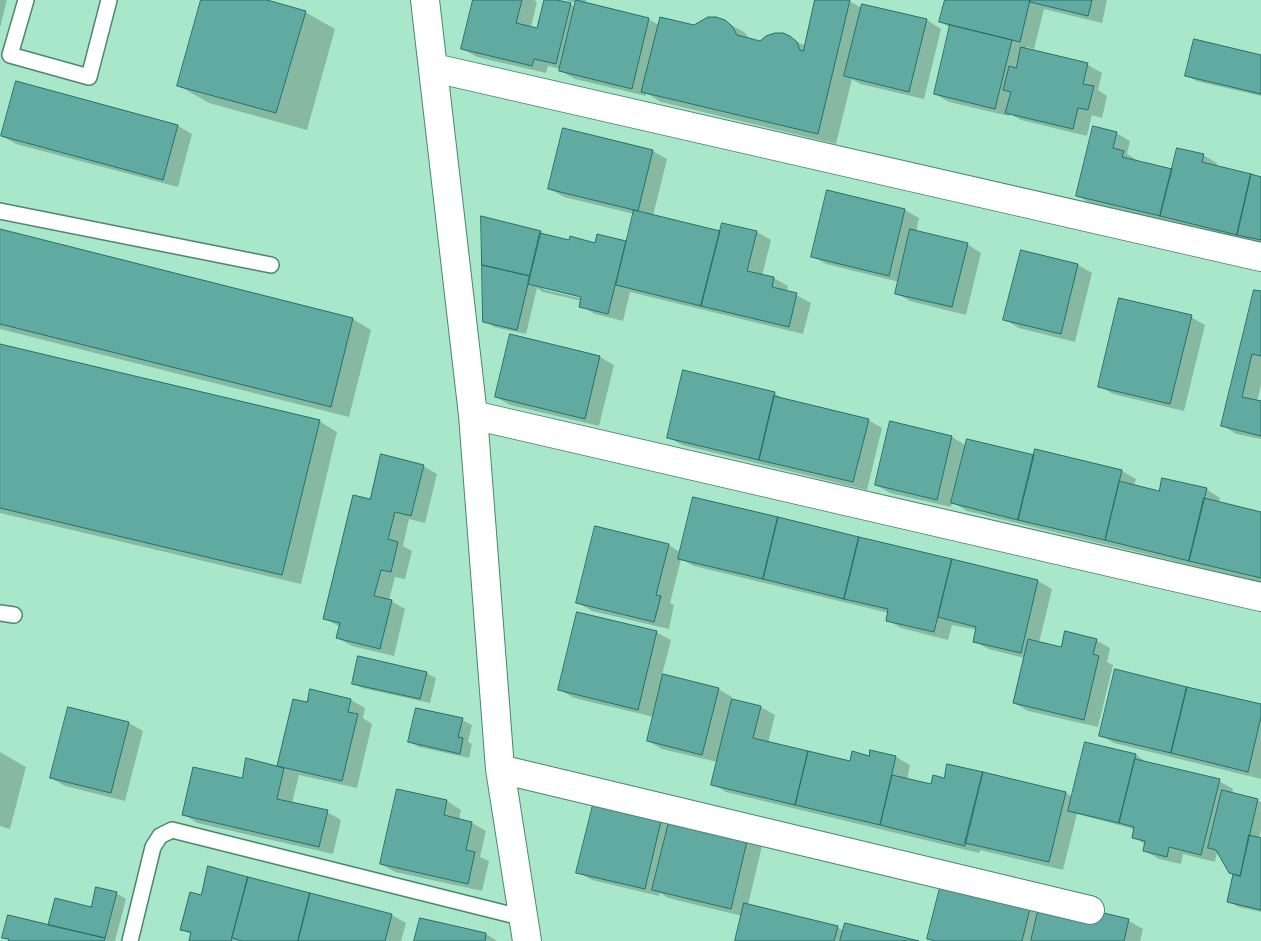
<!DOCTYPE html>
<style>
body{margin:0}
canvas{display:block;background:#a9e7cb}
</style>
<canvas width="1261" height="941"></canvas>
<script>
const c = document.querySelector('canvas').getContext('2d');
c.lineJoin = 'round';
function fill(path, color) {
  c.fillStyle = color;
  c.fill(path, 'evenodd');
}
function strokePath(path, color, width, dash) {
  c.strokeStyle = color;
  c.lineWidth = width;
  c.lineCap = dash ? 'butt' : 'round';
  c.setLineDash(dash || []);
  c.stroke(path);
}
fill(new Path2D(`
 M0,0H7L0,27Z
 M202,0H262L305,12L335,29L307,130L209,103L179,86Z
 M474,0H534L537,2L531,27L538,29L545,0L570,4L576,8L577,3L565,0H586L585,4L648,19L659,25L694,26L725,22L744,32L751,40L761,42L790,38L805,46L817,0H847L862,8L863,5L927,20L941,29L924,99L860,84L852,79L836,144L661,102L646,93V96L575,79L561,71V69L548,66L546,73L477,57L463,49Z
 M946,0H1107L1102,23L1044,9L1034,49L1026,47V50L1088,65L1102,73L1098,90L1107,96L1102,118L1092,115L1087,136L1021,120L1010,114L1009,116L949,102L935,94L951,28L941,22Z
 M1261,57V96L1196,81L1187,75Z
 M17,82L178,126L192,134L178,187L16,144L2,136Z
 M1116,133L1130,141L1127,154L1137,160V162L1173,170L1203,155L1217,163L1216,167L1261,178V244L1091,204L1077,195Z
 M653,151L667,159L653,216L721,232L723,224L757,232L771,240L762,276L774,278L788,286L787,292L796,295L811,303L803,334L630,292L623,321L595,314L581,306L582,301L543,292L537,288L526,334L494,327L485,321L540,232L548,236L570,241L596,244L598,236L627,242L634,214L564,197L550,189ZM543,286L588,297L587,300L543,289Z
 M828,191L905,210L919,218L916,232L967,244L981,253L966,315L910,301L896,293L899,282L826,264L812,256Z
 M0,230L353,319L371,330L349,417L0,329Z
 M1021,252L1078,265L1092,273L1075,342L1019,328L1005,320Z
 M1261,293V385L1257,401L1261,402V439L1236,434L1222,425Z
 M1191,317L1205,325L1184,411L1113,394L1099,386Z
 M511,335L600,357L614,365L599,426L510,405L496,397Z
 M0,346L319,421L337,432L301,584L0,513Z
 M774,393L787,401L868,420L882,428L867,490L682,445L668,437Z
 M891,422L952,437L967,446L1122,471L1136,479L1134,486L1160,492L1206,489L1220,498L1219,502L1261,513V582L967,511L952,502L951,507L890,493L876,485Z
 M423,466L437,474L425,523L409,519L403,546L412,551L405,579L395,577L389,600L405,609L394,656L352,646L337,638L340,627L324,618L371,501Z
 M694,499L1038,581L1052,589L1039,643L1062,648L1096,640L1110,648L1107,662L1113,665L1098,727L1028,711L1014,703L1025,658L988,649L974,641L977,630L952,625L948,640L901,628L887,620L889,613L694,566L681,559L670,603L674,605L669,629L592,611L578,603L669,545L681,553Z
 M656,632L671,640L662,675L718,689L732,697L731,700L761,707L775,715L768,743L850,763L870,757L871,751L896,757L910,765L907,780L932,786L945,779L948,765L1066,793L1073,797L1086,743L1136,755L1145,761V763L1219,781L1233,789L1232,794L1261,802V830L1259,839H1261V912L1238,907L1228,901L1234,875L1220,853H1217L1215,862L1183,854L1181,864L1159,859L1145,851L1146,845L1133,837L1135,831L1130,828L1077,814L1063,870L980,850L979,853L726,792L712,784L717,762L662,749L648,741L654,717L574,698L560,690Z
 M426,673L436,678L430,703L362,688L353,683Z
 M311,690L351,700L365,708L363,718L372,724L357,788L299,775L292,803L327,812L341,820L333,854L197,823L183,814L242,780L278,767L294,701L308,704Z
 M1261,706V779L1114,743L1100,735Z
 M462,720L472,725L468,742L472,744L469,758L419,747L409,742Z
 M129,723L143,731L125,801L65,786L51,778Z
 M0,752L26,767L10,829L0,826Z
 M447,801L461,810L459,820L472,823L486,831L480,857L489,861L482,891L395,872L381,864Z
 M595,802L748,838L762,846L748,905L837,927L844,931L915,941H736L742,916L668,898L660,893L659,896L592,880L578,872Z
 M209,868L392,915L406,923L401,941H190L192,935L181,929L202,896Z
 M116,893L126,899L115,941H10L3,937L49,926L92,908Z
 M1042,900L1129,921L1143,929L1140,941H933L929,939Z
 M421,920L486,934L497,941H416Z`), '#0003');
const building = new Path2D(`
 M201,0H267L306,11L276,113L177,86Z
 M473,0H522L516,23L537,28L544,0H557L571,3L556,64L534,59L532,66L461,49Z
 M576,0L649,18L632,89L559,71Z
 M815,0H850L818,134L641,92L660,17L694,25L708,17H716L725,20L732,26L737,35L760,41L766,36L775,33H783L790,36L797,42L800,50L803,51Z
 M945,0H1030L1020,42L939,22Z
 M1030,0H1092L1088,16L1030,2Z
 M862,4L927,19L909,92L844,76Z
 M950,25L1012,40L995,109L934,94Z
 M1194,39L1261,55V94L1185,76Z
 M1021,47L1088,63L1083,84L1094,86L1088,110L1078,108L1073,129L1005,113L1011,92L1003,90L1009,66L1016,68Z
 M16,81L178,125L163,180L1,136Z
 M1093,126L1117,132L1113,148L1124,151L1122,157L1172,169L1160,216L1076,196Z
 M563,128L653,150L638,211L548,189Z
 M1177,148L1204,154L1202,162L1251,174L1237,235L1160,216Z
 M1251,174L1261,177V240L1237,235Z
 M827,190L905,209L889,276L811,257Z
 M634,210L720,231L701,306L616,285Z
 M481,216L541,231L530,276L482,265Z
 M722,223L757,231L747,271L774,277L772,287L797,293L789,327L701,306Z
 M0,229L353,318L331,407L0,324Z
 M910,229L968,243L952,307L895,294Z
 M540,233L569,240L570,236L595,243L597,234L626,241L608,314L579,307L581,297L528,284Z
 M1021,250L1078,264L1061,334L1003,320Z
 M482,265L530,276L517,330L483,322Z
 M1254,290L1261,291V356L1252,354L1242,397L1261,401V436L1221,426Z
 M1119,298L1192,315L1170,404L1098,387Z
 M510,334L600,356L585,419L495,397Z
 M0,344L320,420L282,575L0,508Z
 M683,370L775,392L759,460L667,438Z
 M774,396L869,419L853,482L759,460Z
 M890,421L952,436L937,500L875,485Z
 M967,439L1034,455L1018,520L951,503Z
 M1035,449L1122,470L1105,540L1018,520Z
 M381,454L424,465L411,516L395,512L388,539L398,542L391,572L381,570L374,596L392,600L380,649L336,638L340,623L323,619L353,495L370,499Z
 M1162,478L1207,488L1189,561L1105,540L1119,481L1159,491Z
 M693,497L778,517L763,579L678,559Z
 M1204,498L1261,512V578L1189,561Z
 M778,517L859,537L844,599L763,579Z
 M595,526L669,544L656,595L661,596L654,622L576,603Z
 M859,537L952,559L934,632L886,621L888,609L844,599Z
 M952,559L1038,580L1021,653L973,642L976,627L938,617Z
 M577,612L657,631L638,710L558,690Z
 M1065,631L1097,639L1093,654L1099,656L1084,720L1013,703L1028,639L1061,647Z
 M358,656L427,672L420,699L352,684Z
 M1115,669L1187,687L1171,753L1099,736Z
 M663,674L719,688L702,755L647,741Z
 M1187,687L1261,704V717L1248,772L1171,753Z
 M310,689L351,699L348,712L358,714L342,781L277,766L293,699L307,702Z
 M732,699L761,706L753,738L808,751L795,805L711,785Z
 M68,707L129,722L111,793L50,778Z
 M416,708L463,718L458,737L463,738L460,754L408,742Z
 M1085,742L1136,754L1119,823L1068,811Z
 M870,750L896,756L880,825L795,805L808,751L850,761L852,751L869,756Z
 M246,758L284,768L277,799L328,810L319,847L182,815L193,767L242,778Z
 M1135,759L1220,779L1201,855L1169,847L1167,857L1143,851L1145,841L1132,838L1134,827L1119,823Z
 M947,764L983,772L965,846L880,825L892,775L931,784L933,775L944,778Z
 M983,772L1066,792L1049,862L965,843Z
 M397,789L447,800L444,815L472,822L466,850L475,852L468,884L380,864Z
 M1222,790L1258,799L1240,876L1229,873L1216,850L1208,848Z
 M594,801L662,817L645,889L576,873Z
 M670,818L748,837L731,909L652,890Z
 M1249,835L1261,838V910L1227,902L1233,874L1240,876Z
 M208,866L248,877L231,941H189L191,932L180,930L190,892L201,895Z
 M943,876L1033,897L1022,941H935L927,939Z
 M248,877L310,893L298,941H242L232,938Z
 M96,887L117,892L105,938L48,925L55,898L91,907Z
 M310,893L392,914L385,941H298Z
 M1041,898L1129,919L1124,941H1031Z
 M744,903L838,926L834,941H735Z
 M8,915L105,938L104,941H8L9,939L2,938Z
 M420,918L486,933L485,941H414Z
 M845,923L919,941H840Z`);
fill(building, '#61aaa1');
strokePath(building, '#247168', 1);
const lane = new Path2D(`
 M26,0L10,55L89,77L109,0
 M0,211L271,265
 M0,613L14,615
 M130,941L153,847L160,836L172,830L524,918`);
const street = new Path2D(`
 M425,0L473,415L500,769L527,941
 M434,68L1261,257
 M473,415L1261,597
 M500,769L1090,910`);
strokePath(lane, '#4b876d', 18);
strokePath(street, '#4b876d', 30);
strokePath(lane, '#fff', 15);
strokePath(street, '#fff', 28);
</script>
